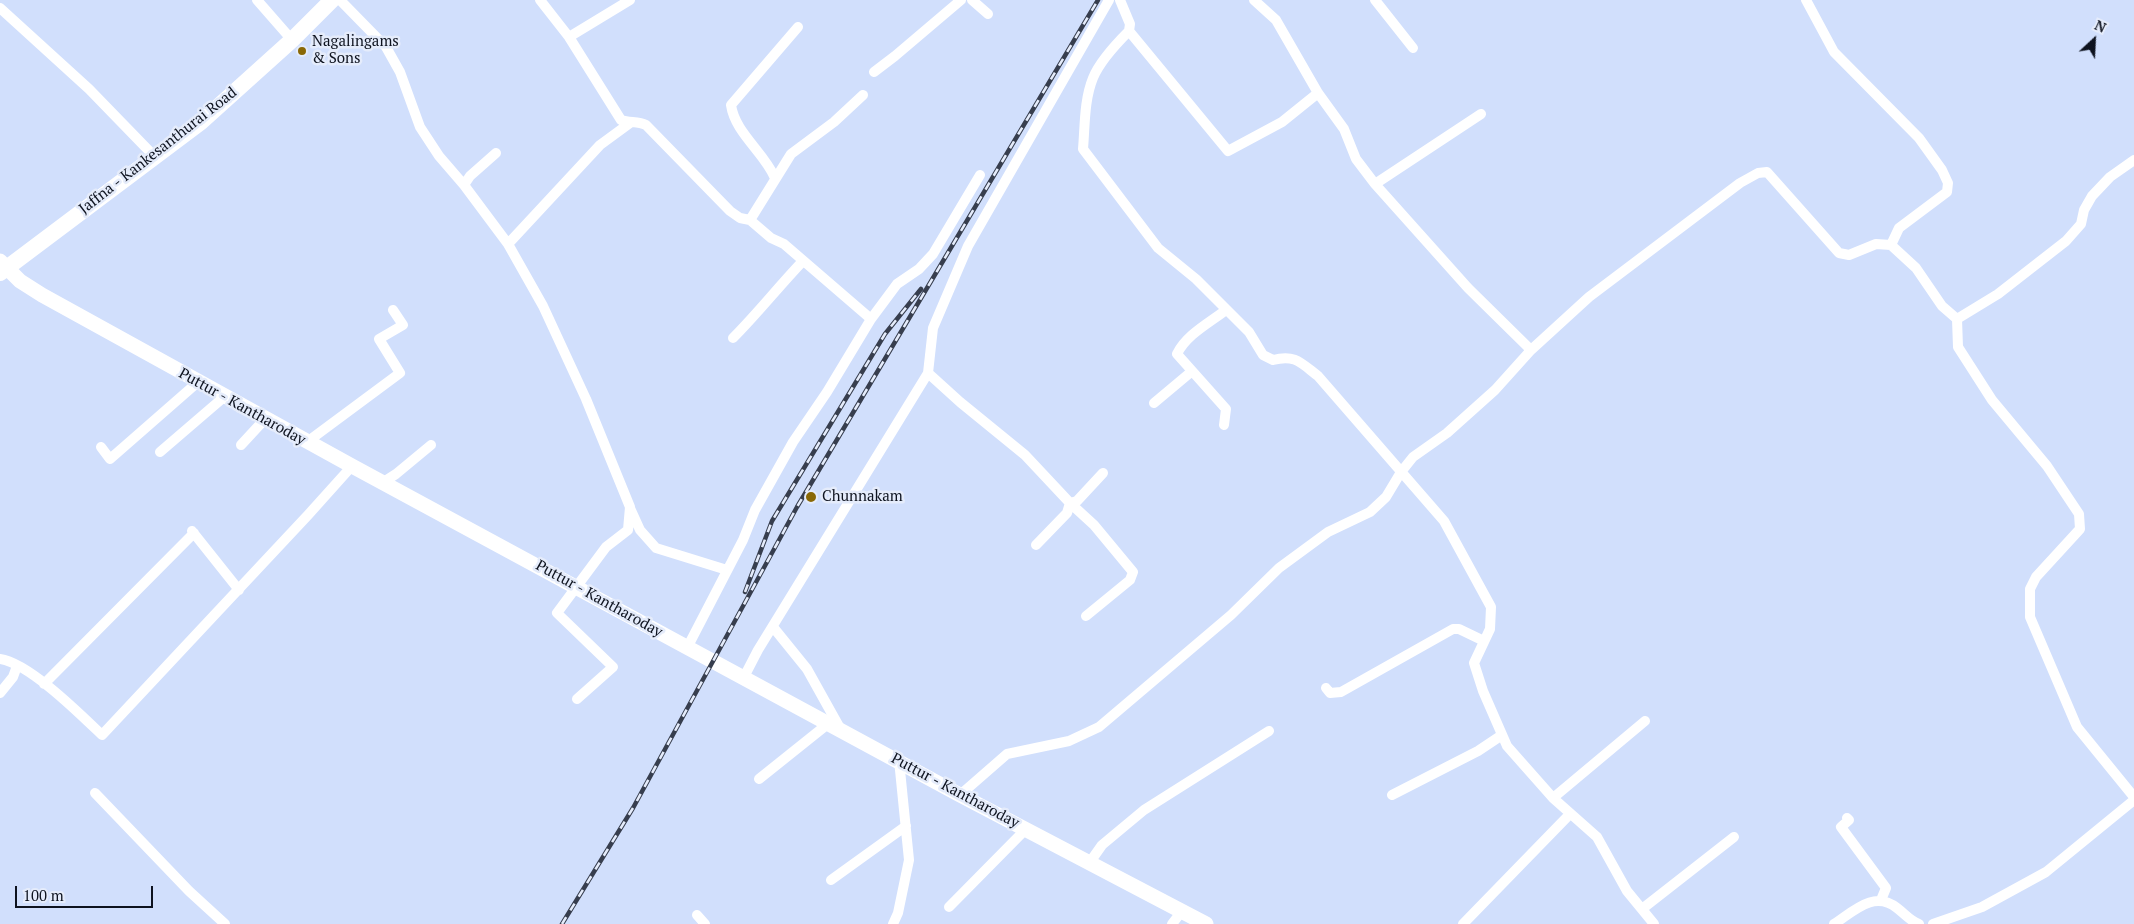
<!DOCTYPE html>
<style>
body{margin:0}
#map{position:relative;width:2134px;height:924px;overflow:hidden;background:#d1dffc;font-family:"PT Serif",serif}
canvas{display:block}
.north{position:absolute;left:2069px;top:15px;width:50px;height:50px;-webkit-text-stroke:4px #e5ecfb;paint-order:stroke;rotate:25deg;font-size:14px;font-weight:700;line-height:20px;text-align:center;color:#0e131f}
.north::after{content:'';display:block;margin:auto;width:18px;height:22px;background:#0e131f;clip-path:polygon(50% 0,100% 100%,50% 72%,0 100%)}
.scale{position:absolute;left:15px;top:886px;width:138px;height:22px;box-sizing:border-box;border:2px solid #0e131f;border-top:0;padding-left:6px;font-size:15px;line-height:18px;white-space:nowrap;color:#0e131f;-webkit-text-stroke:4px #e5ecfb;paint-order:stroke}
</style>
<div id="map">
<canvas width="2134" height="924"></canvas>
<div class="north">N</div>
<div class="scale">100 m</div>
</div>
<script>
const c = document.querySelector('canvas').getContext('2d');
c.lineJoin = 'round';
function strokePath(path, color, width, dash) {
  c.strokeStyle = color;
  c.lineWidth = width;
  c.lineCap = dash ? 'butt' : 'round';
  c.setLineDash(dash || []);
  c.stroke(path);
}
function drawText(font, color, halo, rows, align = 'center') {
  c.font = font + ' "PT Serif",serif';
  c.lineWidth = 5;
  c.setLineDash([]);
  c.textBaseline = 'middle';
  c.strokeStyle = halo;
  c.fillStyle = color;
  for (const [text, x, y, turn = 0] of rows) {
    c.save();
    c.translate(x, y);
    c.rotate((+turn || 0) * Math.PI / 180);
    c.textAlign = isNaN(turn) ? turn : align;
    if (halo) c.strokeText(text, 0, 0);
    c.fillText(text, 0, 0);
    c.restore();
  }
}
strokePath(new Path2D(`
 M257,0L292,40
 M340,0L386,47L400,72L420,127L439,156L464,185L508,244L543,306L586,399L630,507L628,530L606,547L557,613L613,667L577,699
 M540,0L569,37L621,120C630,123 638,121 646,125L730,211L740,218L750,220L771,238L784,244L871,319
 M972,0L988,14
 M1120,0L1130,24L1129,31L1228,151L1282,122L1318,93
 M1254,0L1276,20L1318,93L1344,129L1356,159L1375,184L1468,288L1531,350
 M1375,0L1413,48
 M1806,0L1834,52L1919,138L1942,170L1948,183L1947,192L1899,228L1891,245
 M0,8L89,89L155,157
 M1129,31C1117,43 1099,63 1093,78C1084,100 1085,126 1083,149L1158,248L1196,279L1249,332L1263,355L1273,360C1295,354 1301,363 1318,376L1444,521L1491,607L1490,629L1474,663L1483,691L1507,746L1553,798L1597,837L1627,891L1654,924
 M569,37L630,0
 M874,72L895,56L961,0
 M775,178C764,152 735,133 731,105L798,27
 M1375,184L1481,114
 M464,185L470,176L496,153
 M750,220L791,154L834,122L863,95
 M508,244L600,145L630,123
 M1957,319L1958,347L1992,400L2047,466L2079,514L2080,529L2036,577L2030,589V617L2077,727L2134,797
 M733,338C758,313 779,286 803,261
 M928,373L960,402L1025,455L1070,503L1067,513L1036,545
 M1154,403L1191,372
 M1224,425L1226,409L1177,354C1186,335 1209,323 1226,310
 M307,442L400,373L379,339L403,325L393,310
 M241,445L265,419
 M101,447L110,459L198,382
 M160,452L224,397
 M382,483L396,474L431,445
 M630,508L640,530L656,548L727,570
 M192,531L239,590
 M1086,616L1130,580L1133,572L1094,525L1070,503L1077,501L1103,473
 M773,627L807,669L841,730
 M687,648L743,540L755,510L793,442L827,392L871,319L897,284L919,269L933,254L980,175
 M0,659C29,663 80,714 102,735L308,515L352,466
 M744,677L758,650L928,373L933,328L968,246L1109,0
 M44,684L194,533
 M1326,688L1330,693L1341,692L1453,629H1459L1484,641
 M0,693L13,677L17,666
 M759,779L829,723
 M95,793L189,891L225,924
 M960,795L1007,754L1069,741L1099,727L1231,615L1279,568L1328,532L1370,512L1386,497L1401,472L1413,457L1447,433L1495,390L1531,350L1589,297L1740,183L1758,173L1767,172L1839,253L1849,255L1876,244L1891,245L1916,268L1942,306L1957,319L1998,294L2066,241L2081,224L2084,210L2092,196L2110,177L2134,160
 M1392,795L1478,751L1502,735
 M1553,798L1645,721
 M1847,818L1849,820L1841,827L1886,888L1881,900
 M1090,862L1102,845L1144,810L1269,731
 M831,880L906,826
 M949,907L1026,829
 M1642,909L1734,837
 M697,915L705,924
 M893,924L898,913L909,860L899,760
 M1172,924L1182,911
 M1463,924L1570,814
 M1834,924C1854,911 1874,890 1897,908C1905,914 1910,921 1919,924
 M1933,924L1982,907L2046,872L2134,800`), '#fff', 10);
strokePath(new Path2D(`
 M0,261L20,281L42,295L352,466L960,795L1206,924`), '#fff', 15);
strokePath(new Path2D(`
 M0,273L201,122L292,40L332,0`), '#fff', 16);
const rail = new Path2D(`
 M745,592L772,521L885,334L921,289
 M562,924L633,808L797,507L1098,0`);
strokePath(rail, '#373e4e', 4.5);
strokePath(rail, '#e5ecfb', 2.5, [8]);
for (const [x, y, r, color] of [
 [302,51,5,"#896806"],
 [811,497,6,"#896806"]
]) {
  const dot = new Path2D();
  dot.arc(x, y, r, 0, 2 * Math.PI);
  c.fillStyle = color;
  c.fill(dot);
  strokePath(dot, '#e5ecfb', 2);
}
drawText('15px', '#0e131f', '#e5ecfb', [
 ["Nagalingams",312,42],
 ["& Sons",312,59],
 ["Chunnakam",822,497]
], 'left');
drawText('15px', '#0e131f', '#e5ecfb', [
 ["Jaffna - Kankesanthurai Road",158,151,-38],
 ["Puttur - Kantharoday",242,407,29],
 ["Puttur - Kantharoday",599,599,29],
 ["Puttur - Kantharoday",955,791,28]
]);
</script>
